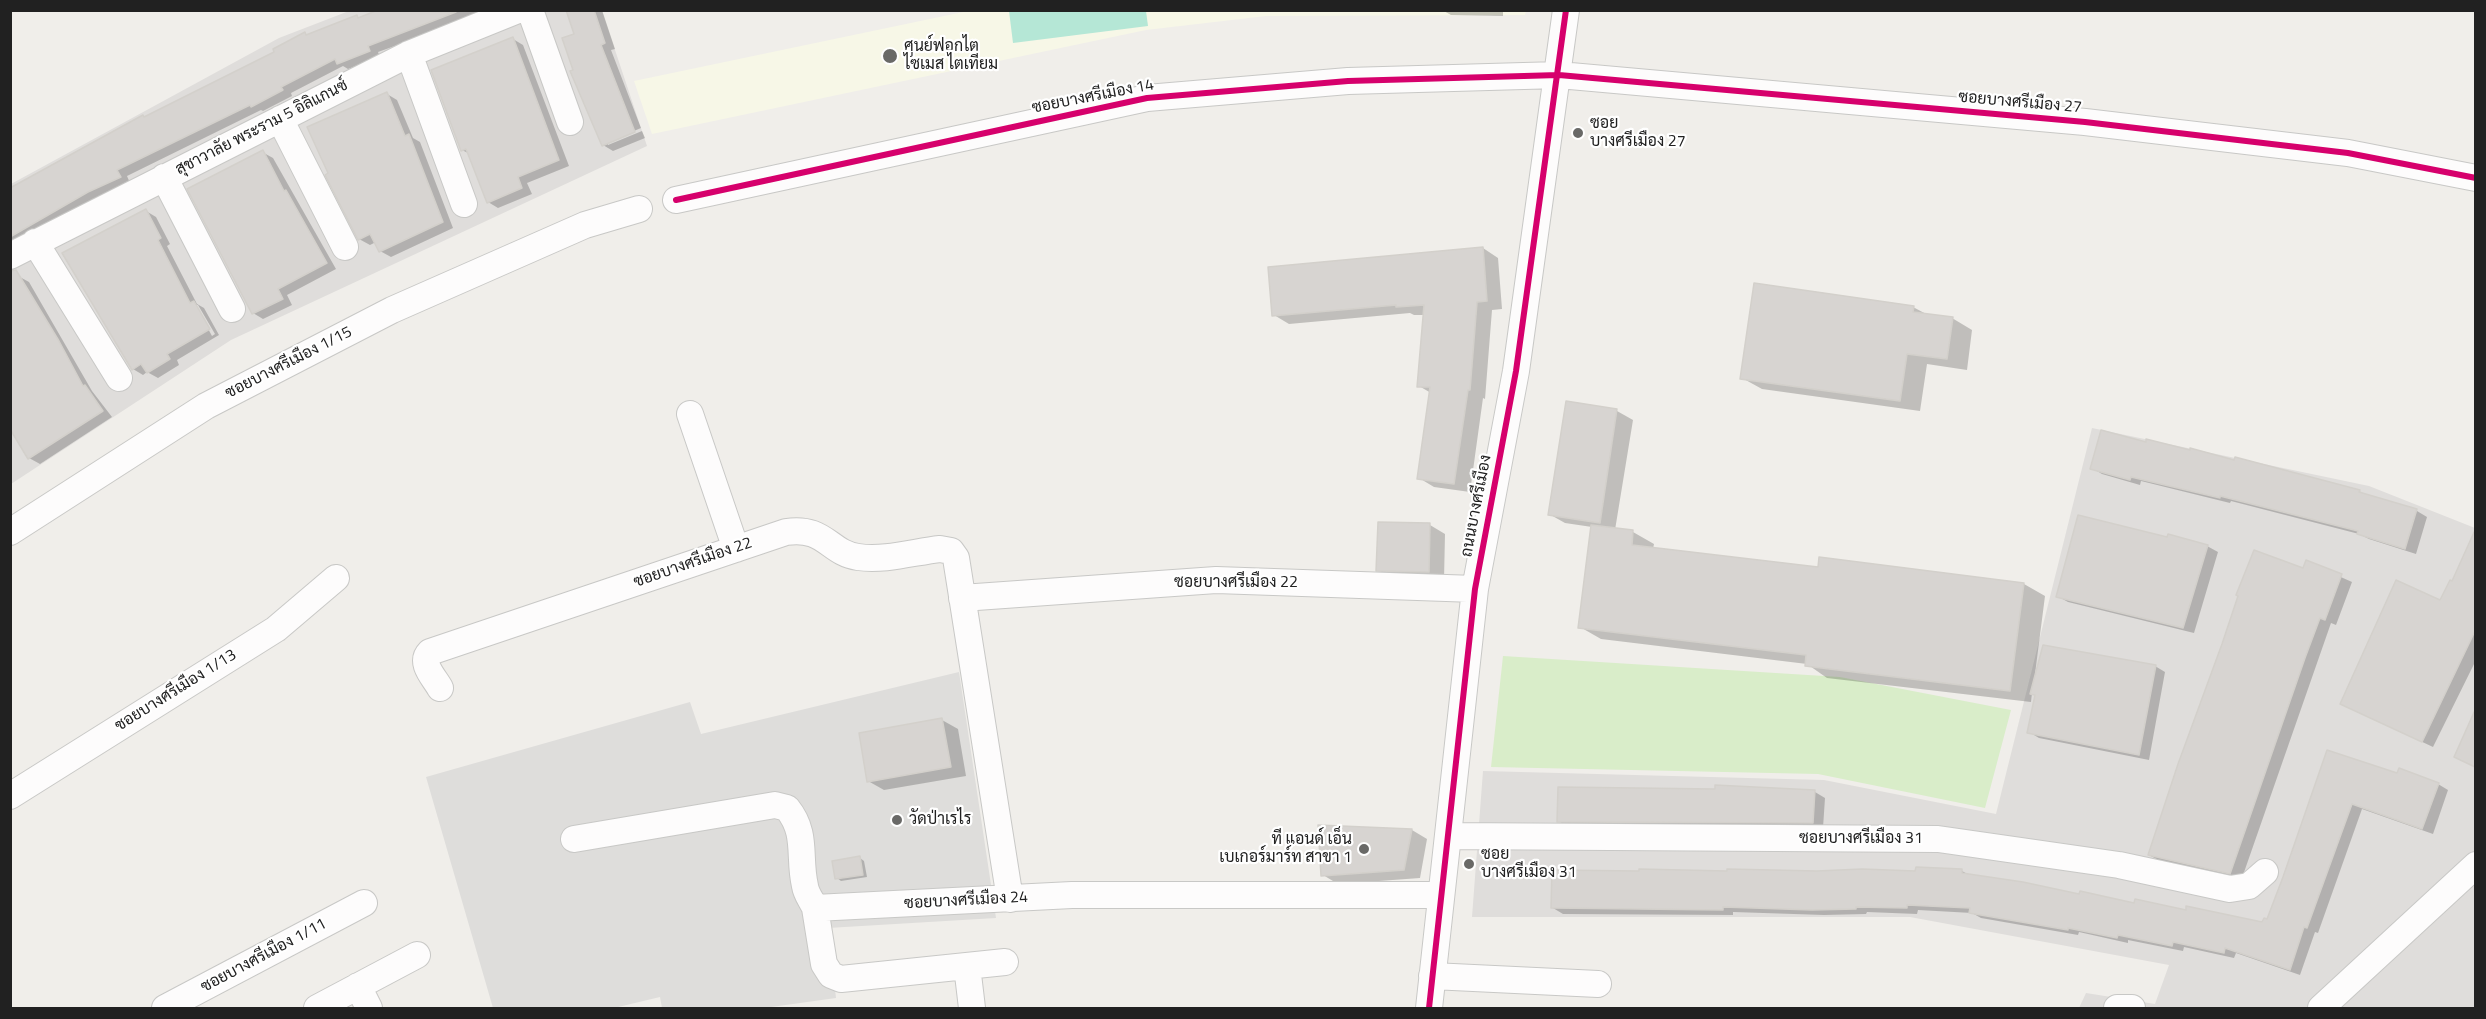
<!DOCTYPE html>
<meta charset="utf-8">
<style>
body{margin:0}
#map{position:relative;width:2486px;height:1019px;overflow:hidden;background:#f0eeea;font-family:"Titillium Web",sans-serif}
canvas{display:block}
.frame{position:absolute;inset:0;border:12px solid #212121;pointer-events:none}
</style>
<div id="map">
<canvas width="2486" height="1019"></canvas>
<div class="frame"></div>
</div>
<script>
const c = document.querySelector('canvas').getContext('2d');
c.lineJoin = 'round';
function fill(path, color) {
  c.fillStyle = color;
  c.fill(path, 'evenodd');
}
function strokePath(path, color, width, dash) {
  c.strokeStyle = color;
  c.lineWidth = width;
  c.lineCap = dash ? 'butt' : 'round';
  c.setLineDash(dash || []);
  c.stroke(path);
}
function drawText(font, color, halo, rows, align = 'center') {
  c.font = font + ' "Titillium Web",Sarabun,sans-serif';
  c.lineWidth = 4.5;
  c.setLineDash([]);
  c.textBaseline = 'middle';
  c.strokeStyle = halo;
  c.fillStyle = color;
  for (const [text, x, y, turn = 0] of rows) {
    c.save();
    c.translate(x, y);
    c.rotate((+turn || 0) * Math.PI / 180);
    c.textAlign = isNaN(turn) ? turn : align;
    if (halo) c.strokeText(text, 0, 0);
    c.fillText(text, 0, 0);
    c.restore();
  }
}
fill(new Path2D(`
 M349,11H602L647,146L231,340L11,484V184L279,38Z
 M2092,428L2369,486L2475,528V1008H2079L2086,993L2155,1004L2169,965L1910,917H1472L1483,771L1824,780L1996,814Z`), '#dfdddb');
fill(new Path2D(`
 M968,11H1526L1525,15L1266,16L1146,30L652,134L634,81Z`), '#f7f7e7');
fill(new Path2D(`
 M959,672L996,918L828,928L836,998L764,1008H662L660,997L614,1008H493L426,777L690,702L701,734Z`), '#dedddb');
fill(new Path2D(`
 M1503,656L1840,677L2011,710L1985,808L1818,774L1491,767Z`), '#d9edc9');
fill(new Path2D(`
 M1009,11H1146L1148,26L1013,43Z`), '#b5e7d6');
fill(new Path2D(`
 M384,10H495L378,52L380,57L348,69L343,66L291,93L292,96L263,111L261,110L127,176L130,183L10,247V188L114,134L143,116L146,118L276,53L305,34L308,36L357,17L360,19Z
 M574,10H602L615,49L611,50L641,128L608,142V145L642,131L645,138L613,151L603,145L575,71Z
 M1442,10H1503V16L1451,15Z
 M513,39L523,45L569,166L527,183L532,194L498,208L488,202L470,154L462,150Z
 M387,94L397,100L413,138L420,142L453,228L391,257L380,251L376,242L370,245L359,239Z
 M262,152L273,158L336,269L287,295L292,305L263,319L253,313Z
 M146,211L156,217L170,244L167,246L197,304L204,308L219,335L177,360L179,365L158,378L147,372L143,375L133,369ZM195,305H198L215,334L212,336Z
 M1483,248L1498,258L1502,309L1492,310L1485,399L1483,398L1470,492L1434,487L1419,478L1431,393L1419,386L1424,315H1414L1410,313L1289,324L1274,315Z
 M18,276L29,282L92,391L112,417L40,464L29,458Z
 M1913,307L1928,315L1952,318L1972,330L1967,370L1927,364L1920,411L1762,389L1742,378Z
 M1567,403L1617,411L1633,420L1615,530L1633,532L1654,544L1653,549L1819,569L1820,559L2024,584L2045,596L2035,674L2155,666L2165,672L2149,760L2039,738L2029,732L2037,696L2032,693L2031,702L1827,678L1807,664L1601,639L1580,627L1592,527L1565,523L1549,514Z
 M2147,444L2359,491L2367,496L2417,511L2427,517L2416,554L2369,539L2359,534L2231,501L2230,503L2141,481L2140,485L2102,474L2092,468Z
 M1430,525L1445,534L1444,580L1394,579L1378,570Z
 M2475,536L2476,660L2433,747L2352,709L2441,602L2453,583Z
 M2168,539L2207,546L2218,552L2194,633L2068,602L2057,596Z
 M2307,562L2352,582L2336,625L2331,623L2242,878L2160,861L2149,855Z
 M942,720L958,729L966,776L884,790L868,781Z
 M2476,721V767L2466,762L2468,736Z
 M2328,751L2398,775L2438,784L2448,790L2433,834L2362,809L2318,933L2315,932L2300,975L2236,953L2234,958L2184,947L2183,951L2128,940V943L2079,932L2078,935L1981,918L1972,913L1918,910L1917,914L1867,912L1866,914L1824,915L1733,912V915L1563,914L1553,908L1728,873L1962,871L1971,876L2080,895L2263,924L2267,921Z
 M1815,792L1825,798L1823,828L1569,827L1558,821Z
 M1320,827L1412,830L1427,839L1420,878L1338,884L1323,875Z
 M860,858L864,861L867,877L841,881L837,878Z`), '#0003');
const building = new Path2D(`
 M378,10L456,12L368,46L370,51L337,64L335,59L281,87L283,90L251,107L250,105L117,170L121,177L88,192L10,237V188L143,115L144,117L274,52L273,49L305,32L306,35L357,15L358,18Z
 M566,10H594L605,43L601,45L635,132L602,146L570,71L573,70L562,38L574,34Z
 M513,37L559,160L518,177L522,188L487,203L466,149L461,151L431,70Z
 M387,92L405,136L409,134L443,222L379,252L370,234L358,240L325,175L328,173L307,127Z
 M263,150L284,191L286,190L327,263L278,289L283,299L252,314L187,189Z
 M146,209L161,238L158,240L190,303L194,301L210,329L167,354L170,359L147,373L141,364L132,370L62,253Z
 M1483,247L1487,301L1477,302L1470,390H1468L1454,484L1417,479L1430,387H1417L1424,305L1396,307V305L1272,316L1268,267Z
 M16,270L59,341L83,386L85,385L103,411L28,459L10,429V271Z
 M1754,283L1914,306L1913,312L1953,317L1947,359L1907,354L1900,401L1740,379Z
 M1566,401L1617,409L1600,523L1548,515Z
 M2101,430L2146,442V439L2190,450V448L2234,460L2235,457L2360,490L2359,492L2417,509L2405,549L2357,534L2358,531L2220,496V498L2131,477L2130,480L2090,469Z
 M2078,515L2167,537L2168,534L2208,545L2183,628L2056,597Z
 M1378,522L1430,523L1429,572L1376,571Z
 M1591,525L1633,530L1632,545L1818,567L1819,557L2024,583L2010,691L1805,666L1806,655L1578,628Z
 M2475,530V631L2422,742L2340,704L2396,580L2440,600L2450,580L2452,581Z
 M2254,550L2303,568L2306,560L2342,574L2325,620L2320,618L2305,658L2230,874L2148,855L2178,764L2222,644L2238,596L2236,595Z
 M2043,645L2156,665L2139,755L2027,733L2035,695L2030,694Z
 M2475,710V767L2454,757Z
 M942,718L951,767L867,782L859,733Z
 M2327,750L2397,773L2399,768L2439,783L2422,829L2352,804L2307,928L2304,927L2290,970L2225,948L2224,953L2173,942L2172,946L2118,935L2117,938L2068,928V930L1969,913L1970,908L1907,905V908L1856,907V909L1812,910L1723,907V910L1551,908L1552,870L1639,871V869L1727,871V869L1817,871L1862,869L1915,871L1916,867L1962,869V873L2023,882L2079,894L2080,891L2134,903L2135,899L2186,910V906L2262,922L2264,918L2267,919L2283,877Z
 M1715,785L1815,790L1813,823L1557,822L1558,787L1715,789Z
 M1318,825L1412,829L1404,870L1321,876Z
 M860,856L863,875L835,879L832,861Z`);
fill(building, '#d7d4d1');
strokePath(building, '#d3d0cb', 1.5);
const minor = new Path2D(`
 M530,10L570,122
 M409,54L464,204
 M280,119L345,247
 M164,177L232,309
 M676,200L1147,98L1348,81L1559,75L2085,122L2348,153L2476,178
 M35,242L119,378
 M10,256L409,54L518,10
 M690,414L736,549
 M10,532L206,406L392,310L585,225L639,209
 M962,598L1216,580L1475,589
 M440,688C434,677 419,663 430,652L786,532C825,526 829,553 858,557C884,561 914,552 940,549L951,551L956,558L1010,899
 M10,796L276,629L336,578
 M1448,836L1938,839L2119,865L2230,889L2249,886L2265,872
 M574,839L775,805L787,808C808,834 798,856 805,886C806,894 812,901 815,908L1072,895H1441
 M815,908L824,964L831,975L841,979L1005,962
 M967,966L972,1008
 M1432,976L1598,984
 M358,986L369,1008
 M165,1008L364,903
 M317,1008L417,955
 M1429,1008L1475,589L1516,371L1566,10
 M2117,1008H2132
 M2321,1008L2476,865`);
strokePath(minor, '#c8c8c6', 28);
strokePath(minor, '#fdfcfc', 26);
strokePath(new Path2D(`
 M676,200L1147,98L1348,81L1559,75L2085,122L2348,153L2476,178
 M1429,1008L1475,589L1516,371L1566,10`), '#d6006c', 6);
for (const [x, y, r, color] of [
 [890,56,8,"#696967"],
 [1578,133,6,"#696967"],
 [897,820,6,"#696967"],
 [1364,849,6,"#696967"],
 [1469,864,6,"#696967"]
]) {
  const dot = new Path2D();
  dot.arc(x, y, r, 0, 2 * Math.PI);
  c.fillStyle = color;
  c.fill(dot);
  strokePath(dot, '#fff', 2);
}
drawText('16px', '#212121', '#fff', [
 ["ศูนย์ฟอกไต",904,47],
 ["ไซเมส ไตเทียม",904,65],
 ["ซอย",1590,124],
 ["บางศรีเมือง 27",1590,142],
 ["วัดป่าเรไร",909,820],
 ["ที แอนด์ เอ็น",1352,840,"right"],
 ["เบเกอร์มาร์ท สาขา 1",1352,858,"right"],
 ["ซอย",1481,855],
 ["บางศรีเมือง 31",1481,873]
], 'left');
drawText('16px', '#212121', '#fff', [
 ["ซอยบางศรีเมือง 14",1093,97,-11],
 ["ซอยบางศรีเมือง 27",2020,103,5],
 ["สุชาวาลัย พระราม 5 อิลิแกนซ์",262,128,-27],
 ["ซอยบางศรีเมือง 1/15",289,363,-27],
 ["ถนนบางศรีเมือง",1477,506,-79],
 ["ซอยบางศรีเมือง 22",693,563,-19],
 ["ซอยบางศรีเมือง 22",1236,583],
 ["ซอยบางศรีเมือง 1/13",176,691,-32],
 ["ซอยบางศรีเมือง 31",1861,839],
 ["ซอยบางศรีเมือง 24",966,901,-3],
 ["ซอยบางศรีเมือง 1/11",264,956,-28]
]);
</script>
